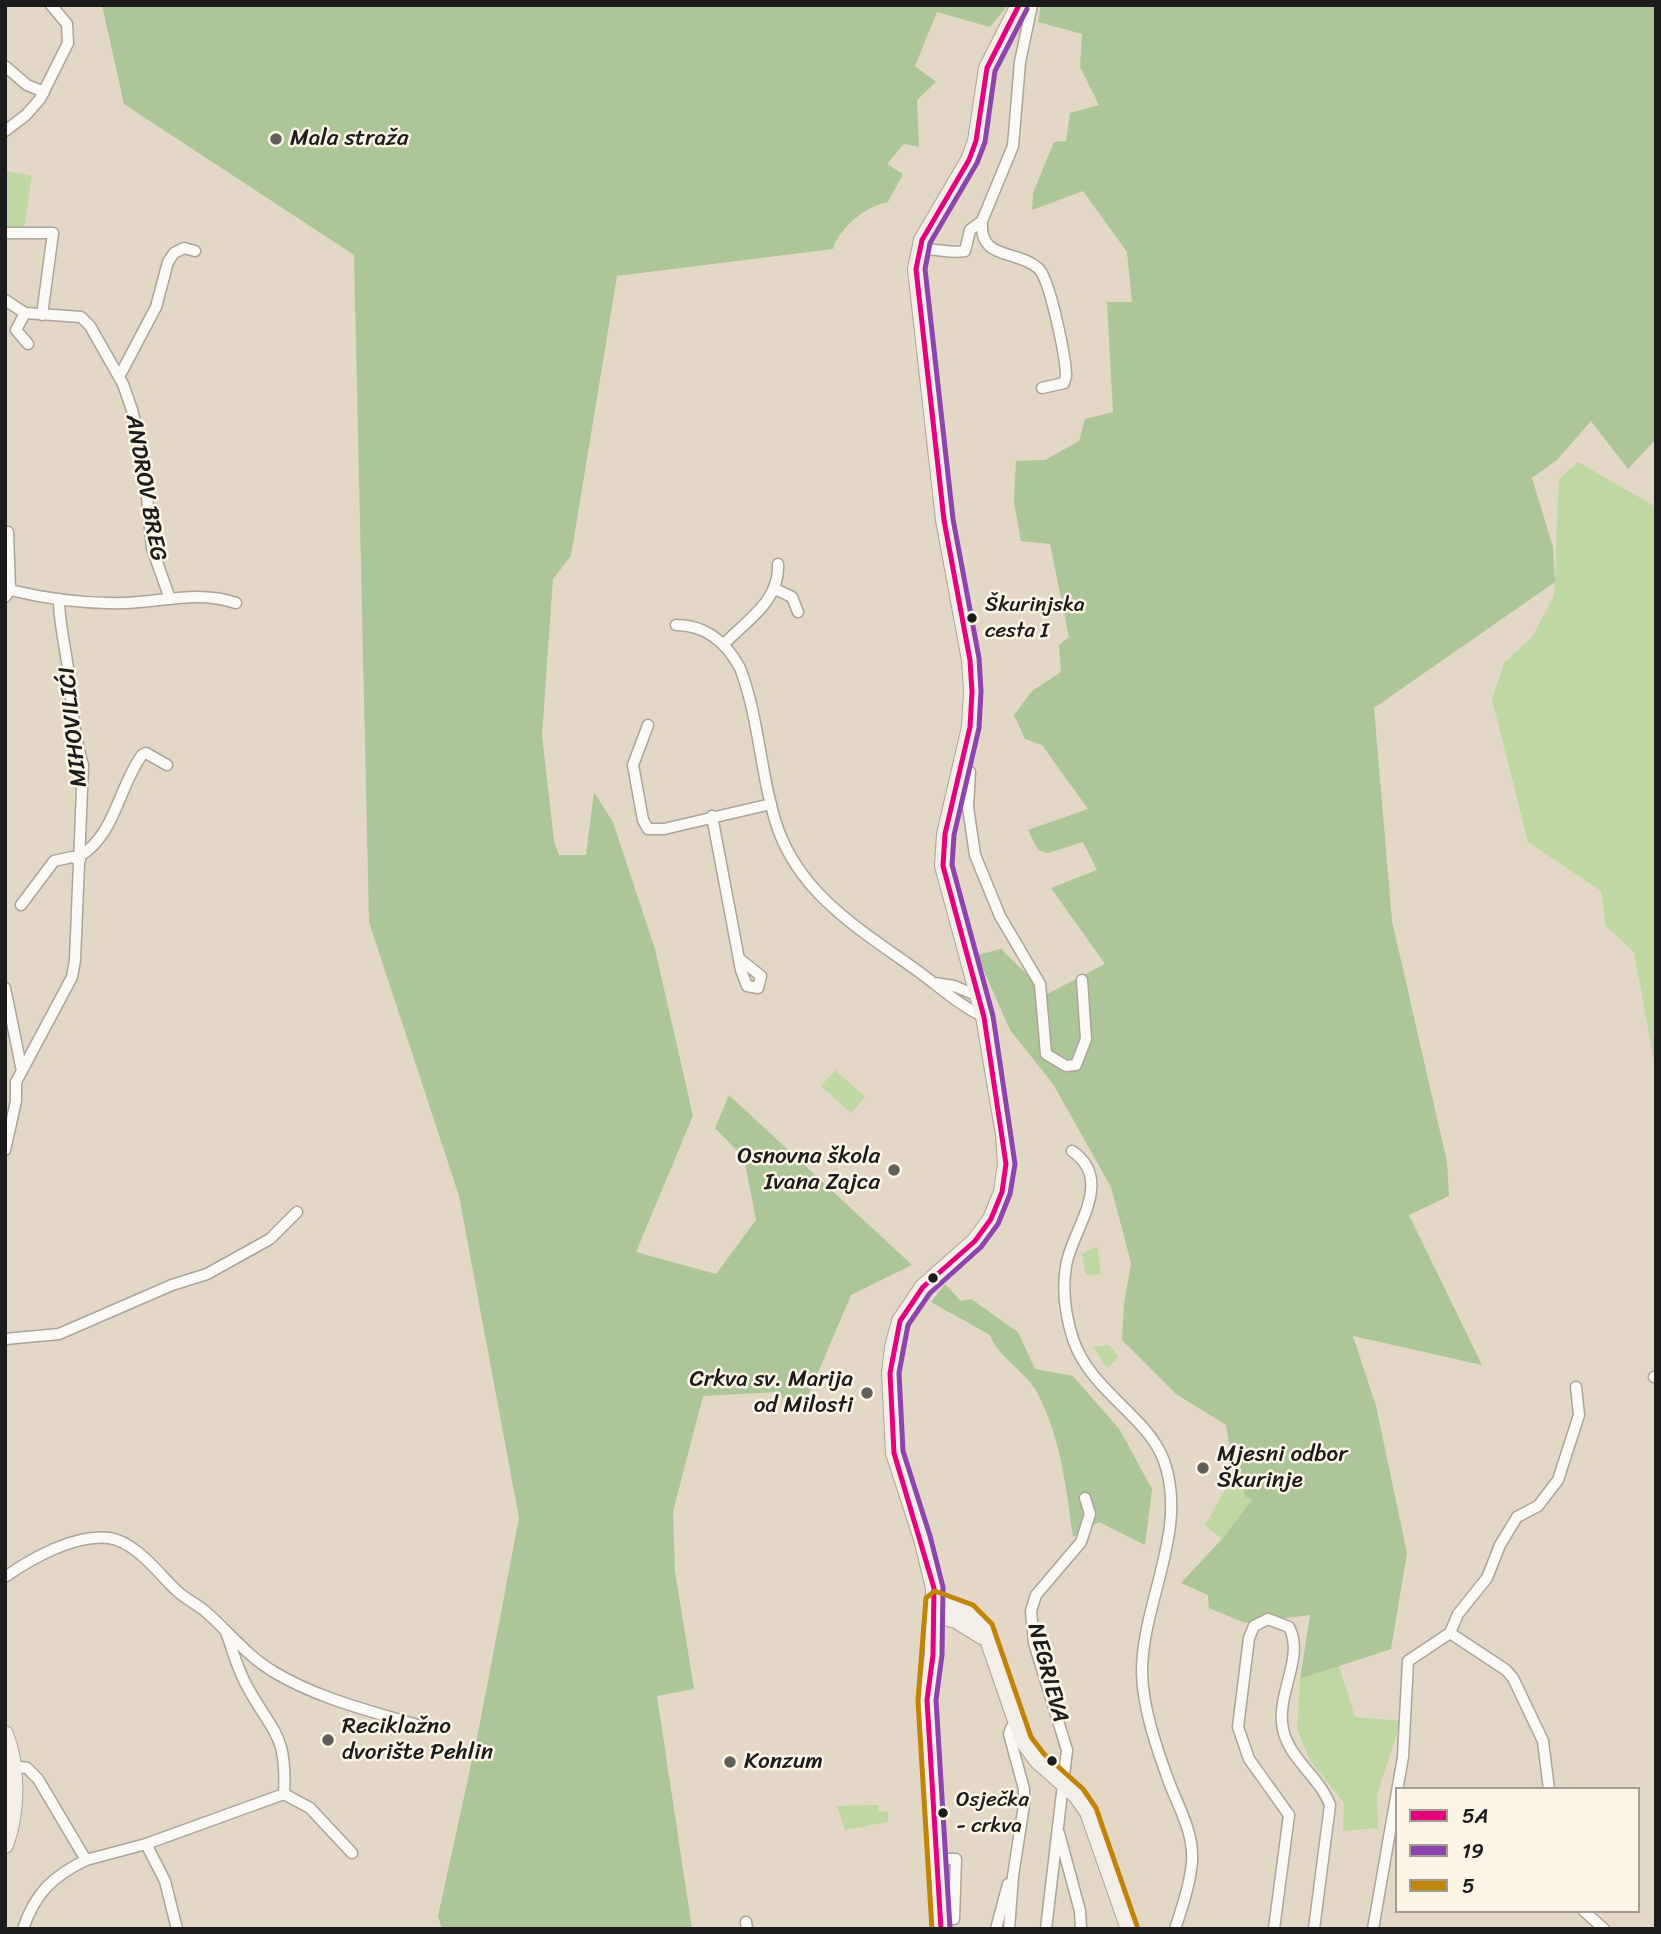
<!DOCTYPE html>
<meta charset="utf-8">
<style>
body{margin:0}
#map{position:relative;width:1661px;height:1934px;overflow:hidden;background:#e3d8c6;font-family:Sriracha,sans-serif}
canvas{display:block}
.frame{position:absolute;inset:0;border:7px solid #1c1c1c;pointer-events:none}
.legend{position:absolute;left:1395px;top:1787px;width:245px;height:126px;box-sizing:border-box;background:#fcf5e5;border:2px solid #a29e95;margin:0;padding:9px 12px;list-style:none;font-size:21px;color:#1c1c1c}
.legend li{display:flex;align-items:center;gap:14px;height:35px}
.legend b{width:35px;border:2px solid #a29e95}
</style>
<div id="map">
<canvas width="1661" height="1934"></canvas>
<div class="frame"></div>
<ul class="legend">
<li><b style="height:9px;background:#e5007d"></b>5A</li>
<li><b style="height:9px;background:#8e44ad"></b>19</li>
<li><b style="height:9px;background:#c08407"></b>5</li>
</ul>
</div>
<script>
const c = document.querySelector('canvas').getContext('2d');
c.lineJoin = 'round';
function fill(path, color) {
  c.fillStyle = color;
  c.fill(path, 'evenodd');
}
function strokePath(path, color, width, dash) {
  c.strokeStyle = color;
  c.lineWidth = width;
  c.lineCap = dash ? 'butt' : 'round';
  c.setLineDash(dash || []);
  c.stroke(path);
}
function drawText(font, color, halo, rows, align = 'center') {
  c.font = font + ' Sriracha,sans-serif';
  c.lineWidth = 5;
  c.setLineDash([]);
  c.textBaseline = 'middle';
  c.strokeStyle = halo;
  c.fillStyle = color;
  for (const [text, x, y, turn = 0] of rows) {
    c.save();
    c.translate(x, y);
    c.rotate((+turn || 0) * Math.PI / 180);
    c.textAlign = isNaN(turn) ? turn : align;
    if (halo) c.strokeText(text, 0, 0);
    c.fillText(text, 0, 0);
    c.restore();
  }
}
fill(new Path2D(`
 M5,171L32,176L24,229L5,226Z
 M1578,462L1656,507V1073L1634,952L1606,926L1601,891L1528,842L1492,699L1504,663L1533,636L1554,596L1559,479Z
 M835,1070L865,1097L851,1113L821,1086Z
 M1097,1246L1101,1274L1086,1275L1082,1254Z
 M1109,1345L1119,1357L1107,1368L1093,1347Z
 M1234,1474L1252,1501L1222,1539L1205,1525Z
 M1339,1666L1355,1717L1401,1721L1377,1794L1378,1828L1343,1831L1344,1803L1311,1762L1297,1729L1300,1679Z
 M878,1805V1812L888,1811V1822L845,1830L837,1806Z`), '#bfd7a3');
fill(new Path2D(`
 M102,5H1008L990,27L937,12L915,66L936,82L917,100L919,147L904,144L887,164L903,174L888,202C866,206 840,227 833,249L617,276L571,556L553,579L542,735L554,841L559,855H586L594,792L613,822L655,949L693,1116L636,1252L716,1274L756,1220L744,1158L715,1128L729,1095L912,1265L851,1295L800,1415L777,1392L703,1396L673,1512L675,1571L694,1689L657,1696L692,1929H442L438,1916L479,1728L519,1518L459,1196L369,922L354,255L124,104Z
 M1041,5H1656V439L1628,469L1591,421L1557,460L1532,478L1553,547L1555,582L1374,708L1392,921L1447,1162L1449,1196L1409,1215L1482,1365L1353,1336L1376,1406L1407,1553L1391,1649L1300,1679L1310,1615L1245,1623L1209,1608L1208,1595L1181,1583L1222,1539L1252,1500L1245,1496L1244,1485L1234,1474L1226,1425L1176,1394L1122,1340L1124,1304L1131,1263L1111,1187L1053,1084L1010,1030L977,955L1001,949L1047,994L1105,964L1051,888L1097,870L1083,842L1048,853L1038,850L1028,830L1088,809L1042,745L1025,739L1014,715L1032,691L1061,672L1059,645L1069,637L1050,544L1021,541L1014,501L1016,461L1045,460L1079,441L1085,419L1113,412L1107,302H1132L1127,252L1083,191L1032,210L1033,193L1054,142L1066,141L1070,113L1099,105L1080,67L1082,34L1038,22Z
 M945,1284L961,1301L971,1299L1018,1332L1035,1369L1073,1376L1120,1430L1152,1489L1145,1545L1099,1522L1073,1537C1066,1487 1061,1439 1038,1394C1026,1371 1000,1360 990,1335L931,1302Z`), '#adc699');
const street = new Path2D(`
 M1032,5L1020,62L1013,146L982,221C979,261 1016,249 1038,268C1050,278 1066,359 1066,376L1064,383L1042,388
 M5,66L27,85L44,92
 M5,131L26,115L40,99L68,43L67,24L51,5
 M5,233H53L42,315
 M918,249C936,248 951,254 965,251L970,230L982,221
 M5,300L25,313L81,317L90,326L123,384L132,410L143,456L152,548L170,599
 M25,313L16,330L28,344
 M119,377L156,307L168,262L174,253L184,248L195,251
 M8,532L10,590
 M775,589L792,597L798,612
 M5,597L10,590C47,599 86,604 124,603C162,602 198,590 236,603
 M676,625C706,625 726,642 740,668C760,720 760,777 778,829C802,896 861,930 915,969C939,986 957,1004 984,1017
 M724,644C747,620 780,601 778,564
 M648,725L633,765L643,820L648,829H664L771,804
 M961,765L970,772L968,807L975,855L1000,916L1040,984L1046,1054L1066,1066L1076,1065L1086,1039L1082,980
 M712,816L741,970L747,986L758,988L761,976L741,960
 M80,856C115,835 119,786 142,755L146,753L167,765
 M21,905L54,861L72,857L80,860
 M934,983L954,986L978,996
 M5,988L22,1071
 M5,1150L16,1101V1082L72,977L75,960L83,765C73,734 72,701 68,669C65,645 59,623 59,599
 M1072,1151C1116,1181 1072,1229 1066,1266C1062,1290 1066,1317 1073,1339C1090,1391 1148,1416 1164,1461C1189,1531 1141,1604 1142,1674C1143,1709 1157,1749 1169,1782C1179,1808 1194,1833 1192,1862C1190,1884 1182,1908 1175,1929
 M5,1339L59,1334L172,1285L207,1274L270,1239L297,1212
 M1654,1377H1656
 M5,1577C32,1558 75,1534 109,1538C136,1542 158,1573 176,1590C185,1599 197,1604 206,1612C229,1632 248,1657 274,1672C319,1699 371,1711 420,1726
 M226,1632C233,1651 238,1671 248,1688C274,1735 287,1734 284,1794
 M1450,1633L1458,1614L1487,1578L1500,1545L1517,1517L1538,1506L1558,1480L1579,1415L1576,1387
 M13,1766L27,1768L38,1779L86,1860L146,1844L284,1794L310,1808L352,1853
 M1059,1833L1080,1911L1081,1929
 M146,1844L165,1881L177,1929
 M944,1859H956L954,1919
 M1584,1911L1604,1929
 M746,1922L747,1929
 M23,1929C35,1893 53,1876 86,1860
 M996,1929L1008,1884
 M1009,1929L1013,1876L1024,1805V1789L1009,1734L1011,1728L1017,1725
 M1046,1929L1067,1750L1034,1643L1031,1611L1036,1595L1081,1542L1090,1514L1085,1498
 M1274,1929L1289,1815L1249,1759L1238,1727L1249,1638L1254,1626L1268,1619L1289,1627C1304,1656 1279,1690 1282,1722C1284,1756 1319,1775 1330,1805L1314,1929
 M1373,1929L1403,1757L1408,1661L1450,1633L1506,1670L1513,1678L1543,1741L1549,1789`);
const secondary = new Path2D(`
 M935,1600L968,1612L984,1628L1023,1741L1037,1760L1076,1795L1088,1812L1129,1929
 M933,1614L956,1620L982,1636
 M5,1734C18,1767 17,1813 5,1845
 M941,1929L927,1700L933,1655L934,1588L922,1539L894,1453L890,1373L893,1347L900,1321L923,1287L975,1241L991,1219L1002,1192L1006,1164L1004,1135L984,1017L943,866L945,834L970,727L972,692L970,660L944,520L916,269L922,240L969,160L976,141L987,68L1019,5`);
strokePath(street, '#aba499', 13);
strokePath(secondary, '#aba499', 18);
strokePath(street, '#fbf9f6', 10);
strokePath(secondary, '#f3efe8', 16);
strokePath(new Path2D(`
 M941,1929L927,1700L933,1655L934,1588L894,1453L890,1373L900,1321L923,1287L975,1241L991,1219L1002,1192L1006,1164L984,1017L943,866L945,834L970,727L972,692L970,660L944,520L916,269L922,240L969,160L976,141L987,68L1019,5`), '#e5007d', 5);
strokePath(new Path2D(`
 M950,1928L936,1700L942,1655L943,1587L930,1536L903,1451L899,1373L908,1325L930,1293L981,1247L998,1224L1010,1194L1015,1164L993,1016L952,865L954,835L979,728L981,691L979,658L953,519L925,269L930,243L977,163L985,142L995,71L1027,9`), '#8e44ad', 5);
strokePath(new Path2D(`
 M932,1929L918,1701L926,1598L935,1591L973,1605L992,1624L1031,1737L1044,1754L1083,1789L1096,1808L1137,1926`), '#c08407', 5);
for (const [x, y, r, color] of [
 [276,139,7,"#625e58"],
 [972,618,6,"#1c1c1c"],
 [894,1170,7,"#625e58"],
 [933,1278,6,"#1c1c1c"],
 [867,1393,7,"#625e58"],
 [1203,1468,7,"#625e58"],
 [328,1740,7,"#625e58"],
 [1052,1761,6,"#1c1c1c"],
 [730,1762,7,"#625e58"],
 [943,1813,6,"#1c1c1c"]
]) {
  const dot = new Path2D();
  dot.arc(x, y, r, 0, 2 * Math.PI);
  c.fillStyle = color;
  c.fill(dot);
  strokePath(dot, '#fcf5e5', 2.5);
}
drawText('21px', '#1c1c1c', '#fcf5e5', [
 ["Škurinjska",985,606],
 ["cesta I",985,632],
 ["Osječka",956,1801],
 ["- crkva",956,1827]
], 'left');
drawText('23px', '#1c1c1c', '#fcf5e5', [
 ["Mala straža",290,139],
 ["Osnovna škola",880,1157,"right"],
 ["Ivana Zajca",880,1183,"right"],
 ["Crkva sv. Marija",853,1380,"right"],
 ["od Milosti",853,1406,"right"],
 ["Mjesni odbor",1217,1455],
 ["Škurinje",1217,1481],
 ["Reciklažno",342,1727],
 ["dvorište Pehlin",342,1753],
 ["Konzum",744,1762]
], 'left');
drawText('23px', '#1c1c1c', '#fcf5e5', [
 ["ANDROV BREG",145,488,80],
 ["MIHOVILIĆI",74,727,-96],
 ["NEGRIEVA",1047,1673,75]
]);
</script>
